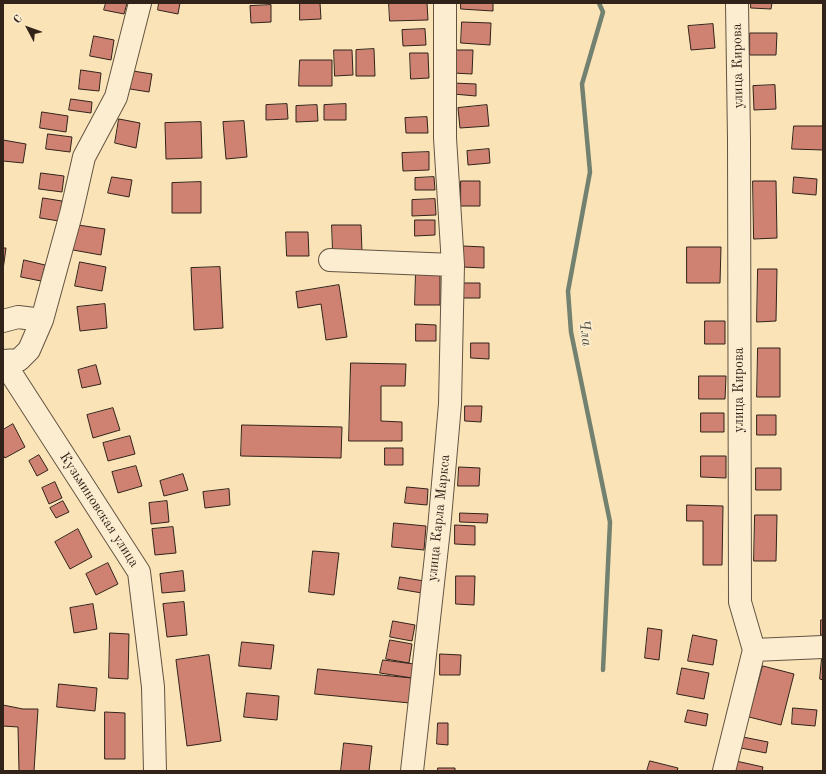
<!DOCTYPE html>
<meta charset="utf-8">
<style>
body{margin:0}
#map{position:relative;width:826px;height:774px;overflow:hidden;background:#fae4b7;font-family:"Old Standard TT",serif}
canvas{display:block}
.frame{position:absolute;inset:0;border:4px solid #31231a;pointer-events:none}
.north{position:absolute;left:8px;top:8px;width:40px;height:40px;-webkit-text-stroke:3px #fcedd0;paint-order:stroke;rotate:311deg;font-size:11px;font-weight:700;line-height:16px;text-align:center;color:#31231a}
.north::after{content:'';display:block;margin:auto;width:14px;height:18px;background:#31231a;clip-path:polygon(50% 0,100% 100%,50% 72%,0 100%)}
</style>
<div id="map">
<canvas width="826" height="774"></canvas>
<div class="frame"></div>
<div class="north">С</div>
</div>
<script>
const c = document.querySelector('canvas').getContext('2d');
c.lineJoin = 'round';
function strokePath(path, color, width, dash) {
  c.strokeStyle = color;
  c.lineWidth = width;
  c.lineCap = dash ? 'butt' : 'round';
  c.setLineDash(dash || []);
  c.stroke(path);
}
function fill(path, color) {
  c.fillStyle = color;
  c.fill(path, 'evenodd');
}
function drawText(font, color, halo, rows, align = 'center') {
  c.font = font + ' "Old Standard TT",serif';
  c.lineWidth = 3.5;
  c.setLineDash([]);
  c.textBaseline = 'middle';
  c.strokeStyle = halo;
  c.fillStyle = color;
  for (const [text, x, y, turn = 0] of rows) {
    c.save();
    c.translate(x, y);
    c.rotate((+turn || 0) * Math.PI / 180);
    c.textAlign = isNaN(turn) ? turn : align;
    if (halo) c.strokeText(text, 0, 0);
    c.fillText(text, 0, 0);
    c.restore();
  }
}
strokePath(new Path2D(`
 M599,3L603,12L582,84L590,172L568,291L571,332L610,522L603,670`), '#738170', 4.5);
const building = new Path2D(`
 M106,3H127L124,14L104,10Z
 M159,3H180L178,14L158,10Z
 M300,3H320L321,19L300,20Z
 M389,3H427L428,20L390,21Z
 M461,3H493V11L461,9Z
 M751,3H772L771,9L751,8Z
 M271,5V22L251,23L250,6Z
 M462,22L491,23L490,45L461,43Z
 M713,24L715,48L691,50L688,26Z
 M425,29L426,45L403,46L402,30Z
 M750,33H777L776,55H750Z
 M94,36L114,40L111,60L90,56Z
 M374,49L375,76H356V50Z
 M334,50H352L353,75L335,76Z
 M455,50H473L472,74L453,73Z
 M410,53H428L429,78L411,79Z
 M300,60H332V86H299Z
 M81,70L101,73L99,91L79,89Z
 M133,71L152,74L149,92L130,89Z
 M453,83L476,84V96L453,94Z
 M775,85L776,109L754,110L753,86Z
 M71,99L92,102L91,113L69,110Z
 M287,104L288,119L266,120V105Z
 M346,104V120H324V105Z
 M317,105L318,121L296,122V106Z
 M487,105L489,126L460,128L458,108Z
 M42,112L68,116L66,132L40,128Z
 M427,117L428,133H406L405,118Z
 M119,119L140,123L136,148L115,143Z
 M244,121L247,157L226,159L223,122Z
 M201,122L202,158L166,159L165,123Z
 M794,126H823V150L792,149Z
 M48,134L72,137L70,152L46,149Z
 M3,140L26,144L23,163L3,161Z
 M489,149L490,163L468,165L467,151Z
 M429,152V170L403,171L402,153Z
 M41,173L64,176L62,192L39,189Z
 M112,177L132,180L129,197L108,193Z
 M434,177L435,190H415V178Z
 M794,177L817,179L816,195L793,193Z
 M461,181H480V206H461Z
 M753,181H776L777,238L754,239Z
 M201,182V213H172V183Z
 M43,198L62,201L59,221L40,218Z
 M435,199L436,215L412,216V200Z
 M415,220H435V235L415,236Z
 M78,225L105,229L101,255L73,250Z
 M332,225H361L362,252L333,253Z
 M286,232H308L309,256H287Z
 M463,246L484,247V268L463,267Z
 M687,247H721L720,283H687Z
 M3,248H6L3,270Z
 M24,260L45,265L41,281L21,277Z
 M80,262L106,267L102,291L75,286Z
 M220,267L223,328L194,330L191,268Z
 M758,269H777L776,321L757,322Z
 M416,271L440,272V305H415Z
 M461,283H480V298H461Z
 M339,285L347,337L326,340L321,304L298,308L296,292Z
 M105,304L107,328L80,331L77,307Z
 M705,321H725V344H705Z
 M416,324L436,325V341H416Z
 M471,343H489V359L471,358Z
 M758,348H780V397H757Z
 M351,363L406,364L405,386H381V421L402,422V441H349Z
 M96,365L101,384L82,388L78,370Z
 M699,376H726L725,399H699Z
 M465,406H482L481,422L465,421Z
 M113,408L120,430L93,438L87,415Z
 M701,413H724V432H701Z
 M757,415H776V435H757Z
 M13,424L25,447L5,458L3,455V430Z
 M242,425L342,427L341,458L241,456Z
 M130,436L135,454L108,461L103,443Z
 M385,448H403V465H385Z
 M39,455L48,470L37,476L29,461Z
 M701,456H726V478L701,477Z
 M136,466L142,486L118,493L112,472Z
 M459,467L480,468L479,486H458Z
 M756,468H781V490H756Z
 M183,474L188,490L164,496L160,481Z
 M55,482L62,498L49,504L42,488Z
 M407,487L428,489L427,505L405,503Z
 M229,489L230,505L205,508L203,492Z
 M63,501L69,512L56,518L50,508Z
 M167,501L169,522L151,524L149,503Z
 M687,505L723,506L722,565H703V521H687Z
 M460,513L488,514L487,523L460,522Z
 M755,515H777L776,561H754Z
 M394,523L426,526L424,550L392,547Z
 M455,525L475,526V545L455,544Z
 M173,527L176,553L155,555L152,529Z
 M78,529L92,557L70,569L55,542Z
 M313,551L339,553L334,595L309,592Z
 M108,563L118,584L96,595L86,574Z
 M183,571L185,591L162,593L160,574Z
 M456,576H475L474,605L456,604Z
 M400,577L424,581L422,593L398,589Z
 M184,602L187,635L167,637L163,604Z
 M93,604L97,629L74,633L70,608Z
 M821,620H823V635H821Z
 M393,621L415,625L412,641L390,637Z
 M648,628L662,630L659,660L645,658Z
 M110,633L129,634L128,679L109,678Z
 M693,635L717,640L713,665L688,661Z
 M390,640L412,644L409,663L386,659Z
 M242,642L274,645L271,669L239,666Z
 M440,654L461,655L460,675H440Z
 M209,655L221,741L187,746L176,660Z
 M822,658H823V680L820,679Z
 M383,660L414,664L412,678L380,673Z
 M763,666L794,674L781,725L749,717Z
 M682,668L709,673L704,699L677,694Z
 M318,669L412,678L410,703L315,694Z
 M59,684L97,688L95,711L57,707Z
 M247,693L279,696L277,720L244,717Z
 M3,705L23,709H38L34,771H19L18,727L3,726Z
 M793,708L817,710L815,726L792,724Z
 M688,710L708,714L706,726L685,722Z
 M105,712L125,713V759H105Z
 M438,723H448V745L437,744Z
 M743,737L768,742L766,753L741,748Z
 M344,743L372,746L369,771H341Z
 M650,761L678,768L677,771H647Z
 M736,761L763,767L762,771H734Z
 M438,768H455V771H438Z`);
fill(building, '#cf8271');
strokePath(building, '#31231a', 1);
const minor = new Path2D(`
 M330,260L453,265
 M42,320L29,350L19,360L3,361L139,572L153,687L155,771
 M3,321L18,317L42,320L71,214L84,157L116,97L140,3
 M754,650L823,647
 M412,771L439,529L450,404L453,265L445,138V3
 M724,771L754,650L740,602L739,140L737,3`);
strokePath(minor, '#635341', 24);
strokePath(minor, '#fcedd0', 22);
drawText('14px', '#31231a', '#fcedd0', [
 ["улица Кирова",738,66,-91],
 ["улица Кирова",739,390,-90],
 ["Кузьминовская улица",99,510,57],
 ["улица Карла Маркса",439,518,-84]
]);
drawText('italic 15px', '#525245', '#fcedd0', [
 ["Чла",585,333,82]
]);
</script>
